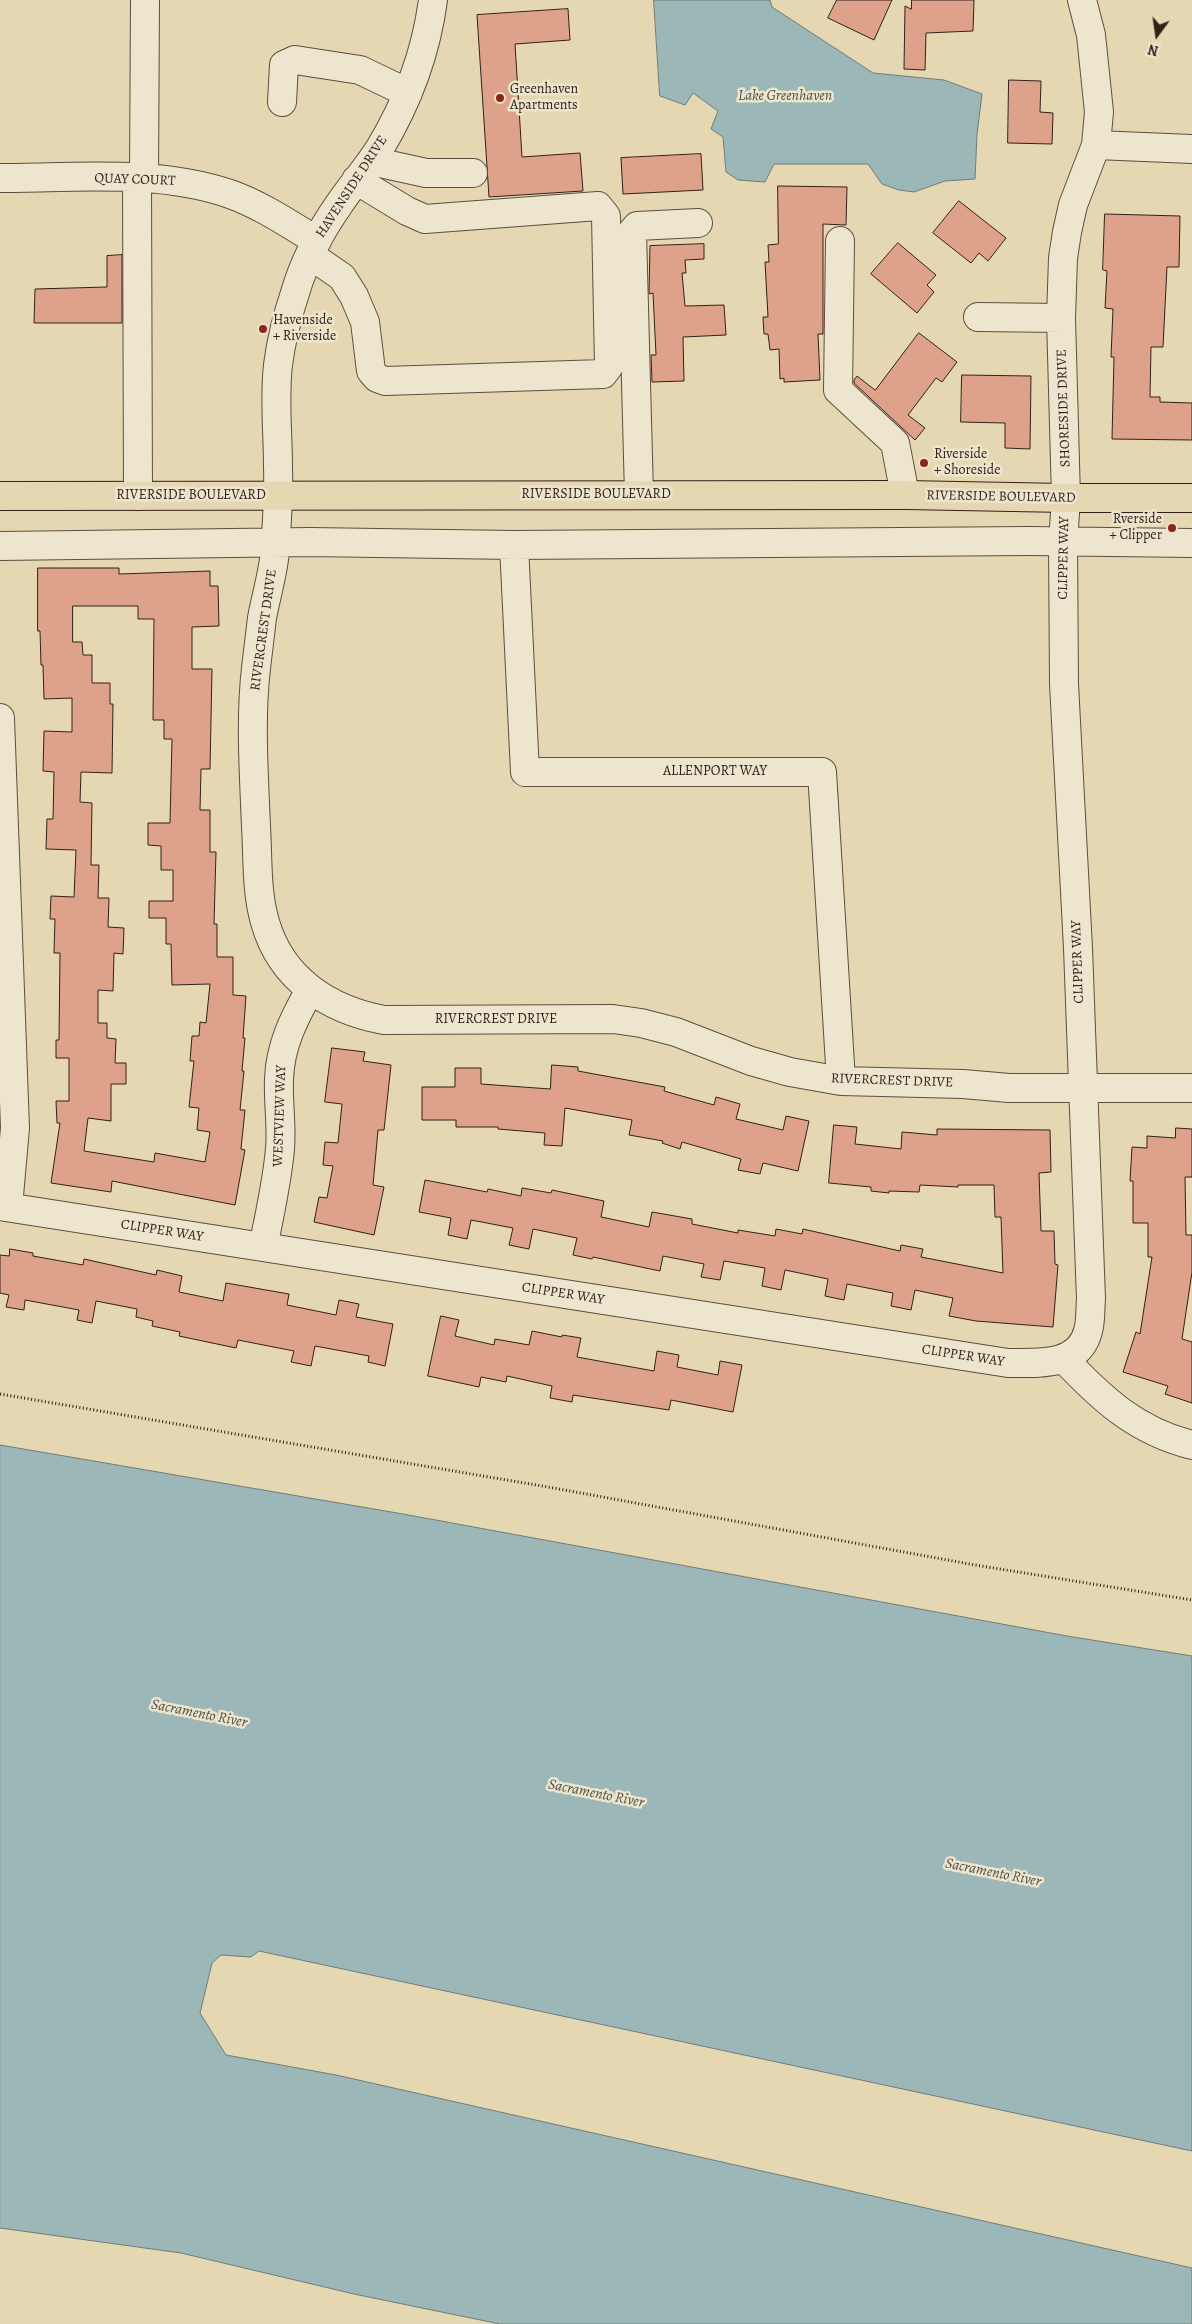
<!DOCTYPE html>
<style>
body{margin:0}
#map{position:relative;width:1192px;height:2324px;overflow:hidden;background:#e4d7b2;font-family:Alegreya,serif}
canvas{display:block}
.north{position:absolute;left:1132px;top:10px;width:50px;height:50px;-webkit-text-stroke:4px #ede5cd;paint-order:stroke;rotate:194deg;font-size:14px;font-weight:700;line-height:20px;text-align:center;color:#322119}
.north::after{content:'';display:block;margin:auto;width:18px;height:22px;background:#322119;clip-path:polygon(50% 0,100% 100%,50% 72%,0 100%)}
</style>
<div id="map">
<canvas width="1192" height="2324"></canvas>
<div class="north">N</div>
</div>
<script>
const c = document.querySelector('canvas').getContext('2d');
c.lineJoin = 'round';
function fill(path, color) {
  c.fillStyle = color;
  c.fill(path, 'evenodd');
}
function strokePath(path, color, width, dash) {
  c.strokeStyle = color;
  c.lineWidth = width;
  c.lineCap = dash ? 'butt' : 'round';
  c.setLineDash(dash || []);
  c.stroke(path);
}
function drawText(font, color, halo, rows, align = 'center') {
  c.font = font + ' Alegreya,serif';
  c.lineWidth = 5;
  c.setLineDash([]);
  c.textBaseline = 'middle';
  c.strokeStyle = halo;
  c.fillStyle = color;
  for (const [text, x, y, turn = 0] of rows) {
    c.save();
    c.translate(x, y);
    c.rotate((+turn || 0) * Math.PI / 180);
    c.textAlign = isNaN(turn) ? turn : align;
    if (halo) c.strokeText(text, 0, 0);
    c.fillText(text, 0, 0);
    c.restore();
  }
}
const water = new Path2D(`
 M654,0H770L772,7L873,73L944,80L982,94L977,134L975,179L945,181L914,192L899,190L882,184L868,164H774L765,182L738,180L726,172L723,137L711,129L718,111L693,93L685,105L660,96Z
 M0,1445L403,1514L1067,1636L1192,1656V2151L259,1951L251,1957L221,1955L212,1963L200,2013L226,2055L336,2075L1192,2268V2324H500L354,2294L181,2253L0,2228Z`);
fill(water, '#9bb7b8');
strokePath(water, '#717b78', 1);
const building = new Path2D(`
 M837,0H892L874,40L828,18Z
 M912,0H974L973,31L926,33L925,70L904,69L905,6L911,9Z
 M568,9L570,40L515,44L522,157L580,153L583,191L489,197L477,15Z
 M1009,80L1041,81L1040,112L1053,113L1052,144L1008,143Z
 M701,154L703,190L623,194L621,158Z
 M778,186L847,187L846,225L823,224V334H818L820,380L784,382V378L780,379L779,349L770,350L768,334H764L763,317H768L765,262H769L768,245L778,244Z
 M959,201L1006,238L988,261L979,253L971,263L933,233Z
 M1105,214L1180,216L1179,267H1167L1163,347H1151L1150,397H1160V402L1192,403V440L1112,439L1114,357H1111L1113,309L1105,308L1107,271L1103,270Z
 M898,243L936,275L927,285L934,292L917,313L871,274Z
 M704,244V259L685,260L686,273H682L685,306L724,305L726,335L683,337L684,381L652,382L651,355H656L653,293L649,294L650,246Z
 M122,255V323H34L35,289L107,287V256Z
 M919,333L957,362L942,382L936,378L908,415L925,428L915,440L854,383V380L857,376L875,390Z
 M962,375L1031,376L1030,449L1005,448V423L961,422Z
 M38,568H119V574L210,571V586H218L219,626L192,627V669H212L210,769H201L200,810H210V852H216L214,924H217V957H233V995L246,996L243,1038H245L242,1071H244L240,1110H245L241,1149L245,1150L235,1205L112,1181L111,1192L51,1183L60,1123H57L56,1101H69V1058H56V1040H59L60,953H54L55,919H50L51,896L74,897L76,850L46,849L47,819H53L54,772L43,771L44,731L72,732V698L44,699L43,665H41L40,631H38ZM73,606H138V619H154L153,720H164V739H172L170,823H148V845L161,846V870H173V901H149V918H166V944H171L172,985L210,984L206,1023L200,1022L199,1036H192L190,1061H194L189,1107L199,1108L197,1130L210,1132L205,1162L155,1153L154,1162L84,1151L88,1118L111,1121V1084H126V1063H115L116,1039L107,1038V1023H98V990L113,991L114,953L123,954L124,928L108,927L109,898H98L99,865H91L92,803L80,802L81,772L112,773L113,704H110V683H92V655H83L82,642H73Z
 M332,1048L365,1052L363,1061L391,1065L384,1130H378L373,1185L384,1187L374,1235L314,1222L319,1197L327,1198L333,1166L323,1165L325,1142L338,1143L342,1104L325,1102Z
 M552,1065L578,1067V1071L665,1087L664,1091L714,1105L716,1097L740,1104L736,1119L783,1130L786,1116L809,1121L798,1171L763,1163L760,1174L738,1170L741,1159L682,1142L680,1149L662,1143L663,1141L629,1135L632,1120L565,1108L562,1146L544,1145L545,1133L498,1129V1127H456V1120H422V1087H455V1068H481V1084L550,1089Z
 M834,1125L857,1127L855,1144L901,1149L902,1132L937,1135V1129L1050,1130L1051,1172L1039,1173L1041,1231H1054L1055,1264L1058,1265L1053,1327L976,1321L949,1316L953,1298L915,1290L911,1310L891,1306L893,1293L847,1284L844,1300L825,1296L828,1279L785,1270L781,1290L762,1286L765,1268L724,1261L720,1280L701,1277L704,1264L663,1256L660,1271L593,1257L592,1259L573,1255L577,1238L533,1229L529,1249L509,1245L513,1228L471,1220L467,1239L448,1235L451,1218L419,1212L425,1180L487,1192L488,1189L521,1196L522,1188L551,1193L552,1190L604,1201L601,1217L649,1227L652,1212L692,1219V1224L738,1233V1230L775,1236L776,1229L802,1234L803,1229L900,1251L901,1245L923,1249L921,1257L1003,1273L1001,1217H995L994,1185H958V1187L920,1185L919,1192L889,1191V1193L871,1191V1187L829,1183Z
 M1176,1128L1192,1129V1177H1185L1186,1235H1192V1272L1182,1339L1192,1342V1403L1165,1394L1168,1386L1123,1372L1136,1332L1140,1334L1152,1257H1148V1223H1133V1181H1130L1132,1147L1147,1148V1136L1175,1138Z
 M10,1249L33,1253V1256L83,1265L84,1259L156,1275L157,1270L182,1276L179,1292L223,1301L226,1283L289,1294L287,1305L336,1315L339,1300L359,1304L356,1317L393,1324L385,1366L368,1362L369,1356L315,1346L311,1366L291,1362L294,1351L238,1340L236,1348L179,1336L180,1332L152,1326L153,1321L136,1317L137,1309L96,1301L92,1323L77,1320L79,1310L25,1300L24,1310L6,1307L9,1295L0,1293V1255L9,1256Z
 M441,1316L459,1320L455,1336L494,1345L495,1339L529,1345L532,1331L562,1337V1335L581,1338L577,1357L654,1371L657,1351L679,1355L677,1367L718,1375L720,1361L742,1365L733,1412L671,1400L669,1410L573,1395L572,1402L550,1398L552,1386L507,1376L506,1382L481,1377L479,1387L428,1376Z`);
fill(building, '#dea189');
strokePath(building, '#322119', 1);
const minor = new Path2D(`
 M433,0C426,53 407,103 380,148C368,167 353,184 340,203C321,230 304,262 295,293C287,317 281,341 278,365C274,399 278,432 278,467C279,495 277,523 275,551C273,574 266,596 262,618C260,635 258,652 256,668C250,721 254,774 256,827C258,858 256,891 265,922C281,979 329,1010 384,1020L613,1019L641,1023L676,1032L751,1061L790,1072L841,1081L963,1084L1009,1088H1192
 M282,102L284,65L295,60L360,70L408,93
 M1096,145L1192,149
 M371,161L426,173H473
 M0,178C76,178 157,169 230,194C261,205 289,224 317,241
 M137,178L138,496
 M144,178L145,0
 M840,241L838,390L895,443L905,495
 M310,255L342,277L354,296L365,322L371,371L377,378L385,381L603,374L609,366L606,216L598,206L425,219L407,211L356,180
 M978,317L1061,318
 M639,495L632,232L637,226L698,223
 M514,545L525,772H822L841,1081
 M0,546L310,542L514,545L1029,541L1192,543
 M0,718L15,1128L8,1207
 M0,1206L1008,1363C1038,1363 1079,1367 1088,1331C1091,1321 1090,1309 1091,1299L1078,948L1064,684L1063,543L1066,498L1061,318L1063,258L1067,232L1073,205L1096,145L1099,112L1091,35L1082,0
 M263,1247C270,1214 277,1182 280,1149C282,1126 278,1102 279,1079C280,1046 294,1018 310,990
 M1064,1359C1102,1399 1136,1431 1192,1445`);
const major = new Path2D(`
 M0,496L905,495L1066,498H1192`);
strokePath(minor, '#5e4e3f', 30);
strokePath(major, '#322119', 30);
strokePath(new Path2D(`
 M0,1394L548,1487L975,1565L1192,1600`), '#322119', 3, [1, 2.5]);
strokePath(minor, '#ede5cd', 28);
strokePath(major, '#e4d7b2', 28);
for (const [x, y, r, color] of [
 [500,98,5,"#8f2418"],
 [263,329,5,"#8f2418"],
 [924,463,5,"#8f2418"],
 [1172,528,5,"#8f2418"]
]) {
  const dot = new Path2D();
  dot.arc(x, y, r, 0, 2 * Math.PI);
  c.fillStyle = color;
  c.fill(dot);
  strokePath(dot, '#ede5cd', 2);
}
drawText('14px', '#322119', '#ede5cd', [
 ["Greenhaven",510,90],
 ["Apartments",510,106],
 ["Havenside",273,321],
 ["+ Riverside",273,337],
 ["Riverside",934,455],
 ["+ Shoreside",934,471],
 ["Rverside",1162,520,"right"],
 ["+ Clipper",1162,536,"right"]
], 'left');
drawText('14px', '#322119', '#ede5cd', [
 ["QUAY COURT",135,180,2],
 ["HAVENSIDE DRIVE",352,187,-57],
 ["SHORESIDE DRIVE",1064,408,-92],
 ["RIVERSIDE BOULEVARD",596,495],
 ["RIVERSIDE BOULEVARD",191,496],
 ["RIVERSIDE BOULEVARD",1001,497,1],
 ["CLIPPER WAY",1064,558,-89],
 ["RIVERCREST DRIVE",264,630,-82],
 ["ALLENPORT WAY",715,772],
 ["CLIPPER WAY",1078,962,-92],
 ["RIVERCREST DRIVE",496,1020],
 ["RIVERCREST DRIVE",892,1081,2],
 ["WESTVIEW WAY",280,1116,-88],
 ["CLIPPER WAY",162,1231,9],
 ["CLIPPER WAY",563,1294,9],
 ["CLIPPER WAY",963,1356,9]
]);
drawText('italic 15px', '#524e49', '#ede5cd', [
 ["Lake Greenhaven",785,96],
 ["Sacramento River",199,1714,11],
 ["Sacramento River",596,1794,11],
 ["Sacramento River",993,1873,11]
]);
</script>
